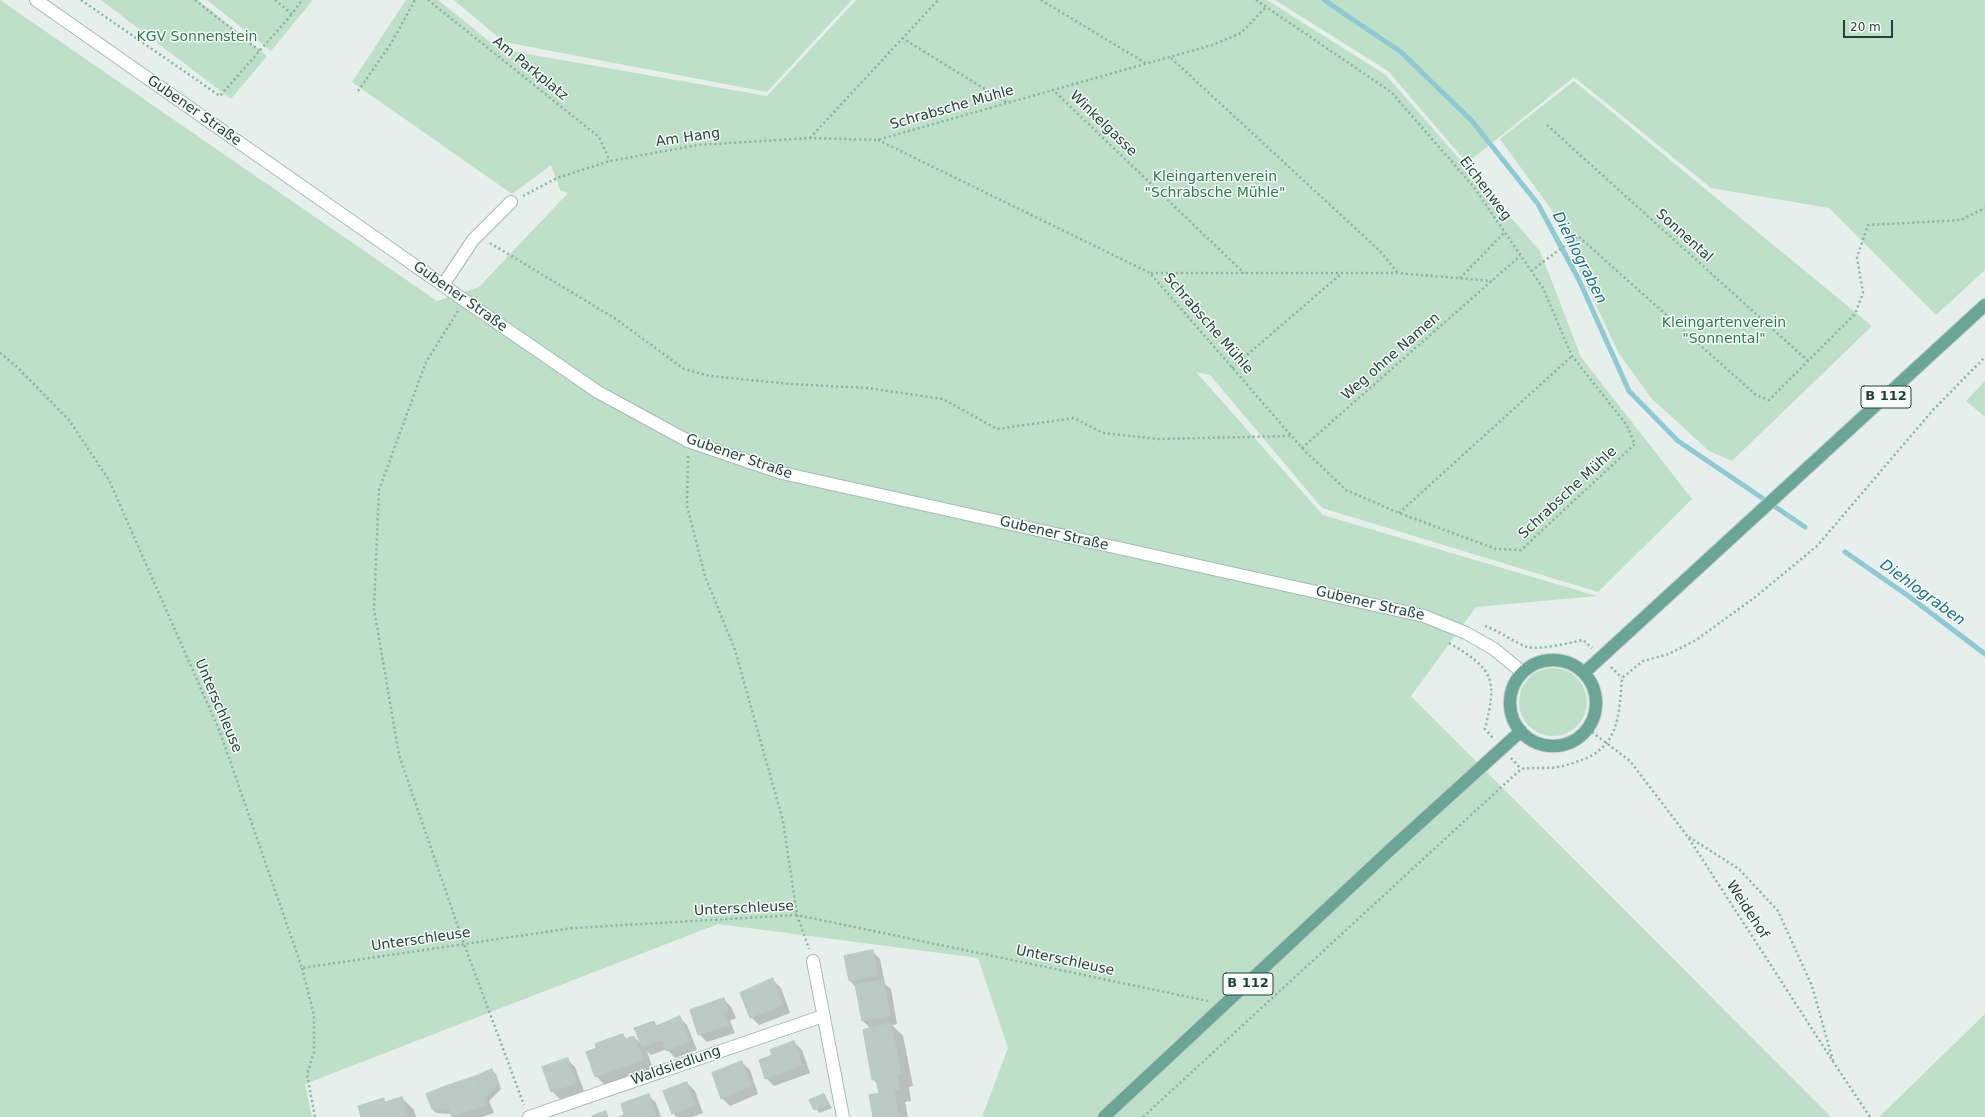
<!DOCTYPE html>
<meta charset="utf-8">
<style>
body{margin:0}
#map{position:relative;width:1985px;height:1117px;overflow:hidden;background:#e6efeb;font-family:"DejaVu Sans",sans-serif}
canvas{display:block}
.scale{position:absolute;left:1843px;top:20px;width:50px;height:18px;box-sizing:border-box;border:2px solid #24423a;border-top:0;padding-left:5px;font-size:12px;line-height:14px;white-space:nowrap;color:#24423a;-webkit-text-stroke:3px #f7fbf9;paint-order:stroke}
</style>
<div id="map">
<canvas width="1985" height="1117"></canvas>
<div class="scale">20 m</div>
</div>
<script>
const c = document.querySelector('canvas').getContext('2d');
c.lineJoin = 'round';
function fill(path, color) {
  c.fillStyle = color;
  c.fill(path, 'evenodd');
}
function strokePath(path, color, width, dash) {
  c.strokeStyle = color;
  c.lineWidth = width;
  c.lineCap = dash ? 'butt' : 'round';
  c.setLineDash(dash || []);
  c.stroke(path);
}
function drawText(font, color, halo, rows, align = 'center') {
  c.font = font + ' "DejaVu Sans",sans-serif';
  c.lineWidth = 3;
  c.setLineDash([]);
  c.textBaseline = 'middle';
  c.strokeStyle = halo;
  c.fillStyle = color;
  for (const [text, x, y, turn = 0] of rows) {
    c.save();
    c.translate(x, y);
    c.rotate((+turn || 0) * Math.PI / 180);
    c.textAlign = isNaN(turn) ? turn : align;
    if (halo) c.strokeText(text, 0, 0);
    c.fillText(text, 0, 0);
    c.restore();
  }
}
fill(new Path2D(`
 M0,0L437,301L479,287L568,193L560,190L551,165L512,194L352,82L406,0H438L499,49L767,96L856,0H1267L1386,75L1540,251L1581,357L1692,499L1598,592L1322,508L1210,375L1196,372L1323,515L1597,596L1476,607L1411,696L1831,1117H982L1008,1048L978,958L718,924L305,1084L312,1117H0Z
 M101,0H198L267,56L231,99Z
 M207,0H313L271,51Z
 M454,0H852L767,92L504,42Z
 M1275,0H1985V270L1936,315L1829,208L1711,188L1574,77L1467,163L1388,71Z
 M1574,81L1872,326L1732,461L1709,451L1651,398L1618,352L1551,209L1500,139Z
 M1985,381V417L1966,401Z
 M1519 702a34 34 0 1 1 68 0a34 34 0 1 1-68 0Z
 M1985,1014V1117H1879Z`), '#bfe0c8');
fill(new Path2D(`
 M872,951L880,959L885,984L891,989L897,1024L892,1025L903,1036L913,1086L909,1087L911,1101L905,1102L908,1117H874L880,1094L878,1085L873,1079L871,1029L863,1021L857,988L850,981Z
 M773,980L781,988L790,1013L759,1025L751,1017Z
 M723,999L731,1007L736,1018L730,1021L735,1033L707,1042L699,1034Z
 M679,1017L687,1025L697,1050L675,1058L667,1049L651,1055L647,1051L654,1072L608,1088L596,1076L597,1048L623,1035L627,1039L634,1037L642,1045L653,1022L658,1026Z
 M794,1042L802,1050L810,1073L774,1086L766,1078L773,1056Z
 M567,1059L575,1067L584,1091L560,1099L552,1091Z
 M741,1062L750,1070L758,1094L730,1106L722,1098Z
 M492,1071L496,1074L501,1089L489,1101L494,1113L481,1117H453L452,1114L436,1113L432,1109L427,1094Z
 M687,1083L695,1091L703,1113L692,1117H677L673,1113Z
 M648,1095L656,1103L661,1117H621L626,1115Z
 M824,1095L832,1108L819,1113L811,1100Z
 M402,1098L414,1110L416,1117H362L383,1099L386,1102Z`), '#0003');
strokePath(new Path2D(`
 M1324,0L1401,52L1472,121L1538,204L1579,280L1629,391L1678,441L1805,527
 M1845,552L1907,595L1985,654`), '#8ec9d4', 5);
const building = new Path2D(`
 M873,950L878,975L849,981L844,956Z
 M773,978L783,1005L750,1018L740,993Z
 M883,980L890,1016L862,1021L855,985Z
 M724,998L728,1010L723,1013L728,1025L698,1035L690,1010Z
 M680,1016L690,1042L666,1051L662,1040L642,1047L634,1028L654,1021L656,1026Z
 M891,1023L901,1074L897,1075L900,1089L894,1090L898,1117H873L869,1095L879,1093L876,1079L872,1080L863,1030Z
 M623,1034L625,1039L634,1036L643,1060L595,1077L586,1052L596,1048L595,1044Z
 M794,1041L802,1065L765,1079L759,1060L772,1055L770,1050Z
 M568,1058L577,1083L551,1092L542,1067Z
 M742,1061L751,1086L721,1099L712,1073Z
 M492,1069L498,1084L484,1099L476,1076Z
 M476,1076L486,1105L452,1117L441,1088Z
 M687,1082L695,1105L672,1114L663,1091Z
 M441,1088L449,1110L432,1109L426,1094Z
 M649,1094L656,1117H618L624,1115L621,1104Z
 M824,1094L829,1104L814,1110L809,1100Z
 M402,1097L407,1117H361L358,1106L384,1098V1102Z
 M606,1111L608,1117H593L592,1116Z`);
fill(building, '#bbcac4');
strokePath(building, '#b8c9c2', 1);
const street = new Path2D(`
 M443,285L473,240L511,202
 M813,961L843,1117
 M529,1117L823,1016`);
const secondary = new Path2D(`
 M36,0L464,300L598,392L688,441L782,473L1424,616L1466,633L1494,649L1522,672`);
const primary = new Path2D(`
 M1510 703a43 43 0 1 1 86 0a43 43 0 1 1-86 0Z
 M1585,672L1985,305
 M1104,1117L1391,849L1521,731`);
strokePath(street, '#a8b8b2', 14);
strokePath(secondary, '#a4bbb3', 14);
strokePath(primary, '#c2cac8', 14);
strokePath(new Path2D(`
 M81,0L220,96L292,14
 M195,0L260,51
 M275,0L292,14L302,0
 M428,0L599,137L610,161
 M1041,0L1147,64
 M1256,0L1391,92L1473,186L1543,288L1572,356L1626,424L1635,444L1521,550L1496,549L1399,513L1346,490L1302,448L1150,273H1397L1492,281
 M902,38L1006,102
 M1171,58L1381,252L1397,272
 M1052,89L1244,273
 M358,91L392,42L415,0
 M1547,125L1808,361
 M810,138L938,0
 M878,140L1150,273
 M523,196L557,178L610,161L698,145L810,138L877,140L1212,45L1241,33L1267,6
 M490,243L616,319L684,369L710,376L790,384L867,388L943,399L997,429L1074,418L1103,433L1158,439L1290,436
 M1531,271L1578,236L1756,395L1769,400L1855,314L1863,293L1857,257L1868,225L1961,220L1985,208
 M1460,278L1504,233
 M458,311L426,362L379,490L374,609L399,755L464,944L524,1105
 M0,353L16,366L69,420L109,480L220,732L302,968L573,928L797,915L1208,1001
 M1232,368L1342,273
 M1302,448L1520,256
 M688,456L687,506L705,576L735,650L783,821L797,915L809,949
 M1399,513L1572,356
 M1485,626C1500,631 1515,643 1527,647C1540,650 1569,643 1583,640L1592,648
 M1449,643C1495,670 1497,679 1485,729L1493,738
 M1611,667L1622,678
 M1588,729L1630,761L1688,837L1834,1063L1870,1117
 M1511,758L1521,769
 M1689,837L1739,869L1778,911L1812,986L1833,1061
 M302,968L314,1015V1052L307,1075L315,1117
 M1143,1117L1521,769C1533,767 1546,769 1558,767C1564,766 1570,764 1576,762C1619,749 1619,717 1622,678L1643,661L1669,654L1696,640L1754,598L1817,546L1933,410L1985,357`), '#86b3a5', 2.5, [2, 3]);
strokePath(street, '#fff', 12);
strokePath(secondary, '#fff', 12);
strokePath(primary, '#6aa596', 12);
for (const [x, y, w] of [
 [1886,397,50],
 [1248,984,50]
]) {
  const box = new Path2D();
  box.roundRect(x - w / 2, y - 11, w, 22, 3);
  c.fillStyle = '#f7fbf9';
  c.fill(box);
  strokePath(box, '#24423a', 1);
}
drawText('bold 13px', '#24423a', null, [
 ["B 112",1886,397],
 ["B 112",1248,984]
]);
drawText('14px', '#2d7a4b', '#f7fbf9', [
 ["KGV Sonnenstein",197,37],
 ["Kleingartenverein",1215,177],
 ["\"Schrabsche Mühle\"",1215,193],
 ["Kleingartenverein",1724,323],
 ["\"Sonnental\"",1724,339]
]);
drawText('14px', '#24423a', '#f7fbf9', [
 ["Am Parkplatz",530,69,39],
 ["Schrabsche Mühle",952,108,-16],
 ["Gubener Straße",194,111,35],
 ["Winkelgasse",1103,124,44],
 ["Am Hang",688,138,-8],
 ["Eichenweg",1485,189,53],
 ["Sonnental",1684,236,42],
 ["Gubener Straße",460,297,35],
 ["Schrabsche Mühle",1208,324,49],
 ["Weg ohne Namen",1391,357,-41],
 ["Gubener Straße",739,457,19],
 ["Schrabsche Mühle",1568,493,-43],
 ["Gubener Straße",1054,534,13],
 ["Gubener Straße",1370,604,13],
 ["Unterschleuse",218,706,67],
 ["Unterschleuse",744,909,-3],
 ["Weidehof",1747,910,57],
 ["Unterschleuse",421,940,-8],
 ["Unterschleuse",1065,961,12],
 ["Waldsiedlung",676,1066,-19]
]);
drawText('italic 15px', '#1c6f80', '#f7fbf9', [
 ["Diehlograben",1579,258,63],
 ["Diehlograben",1922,593,36]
]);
</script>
